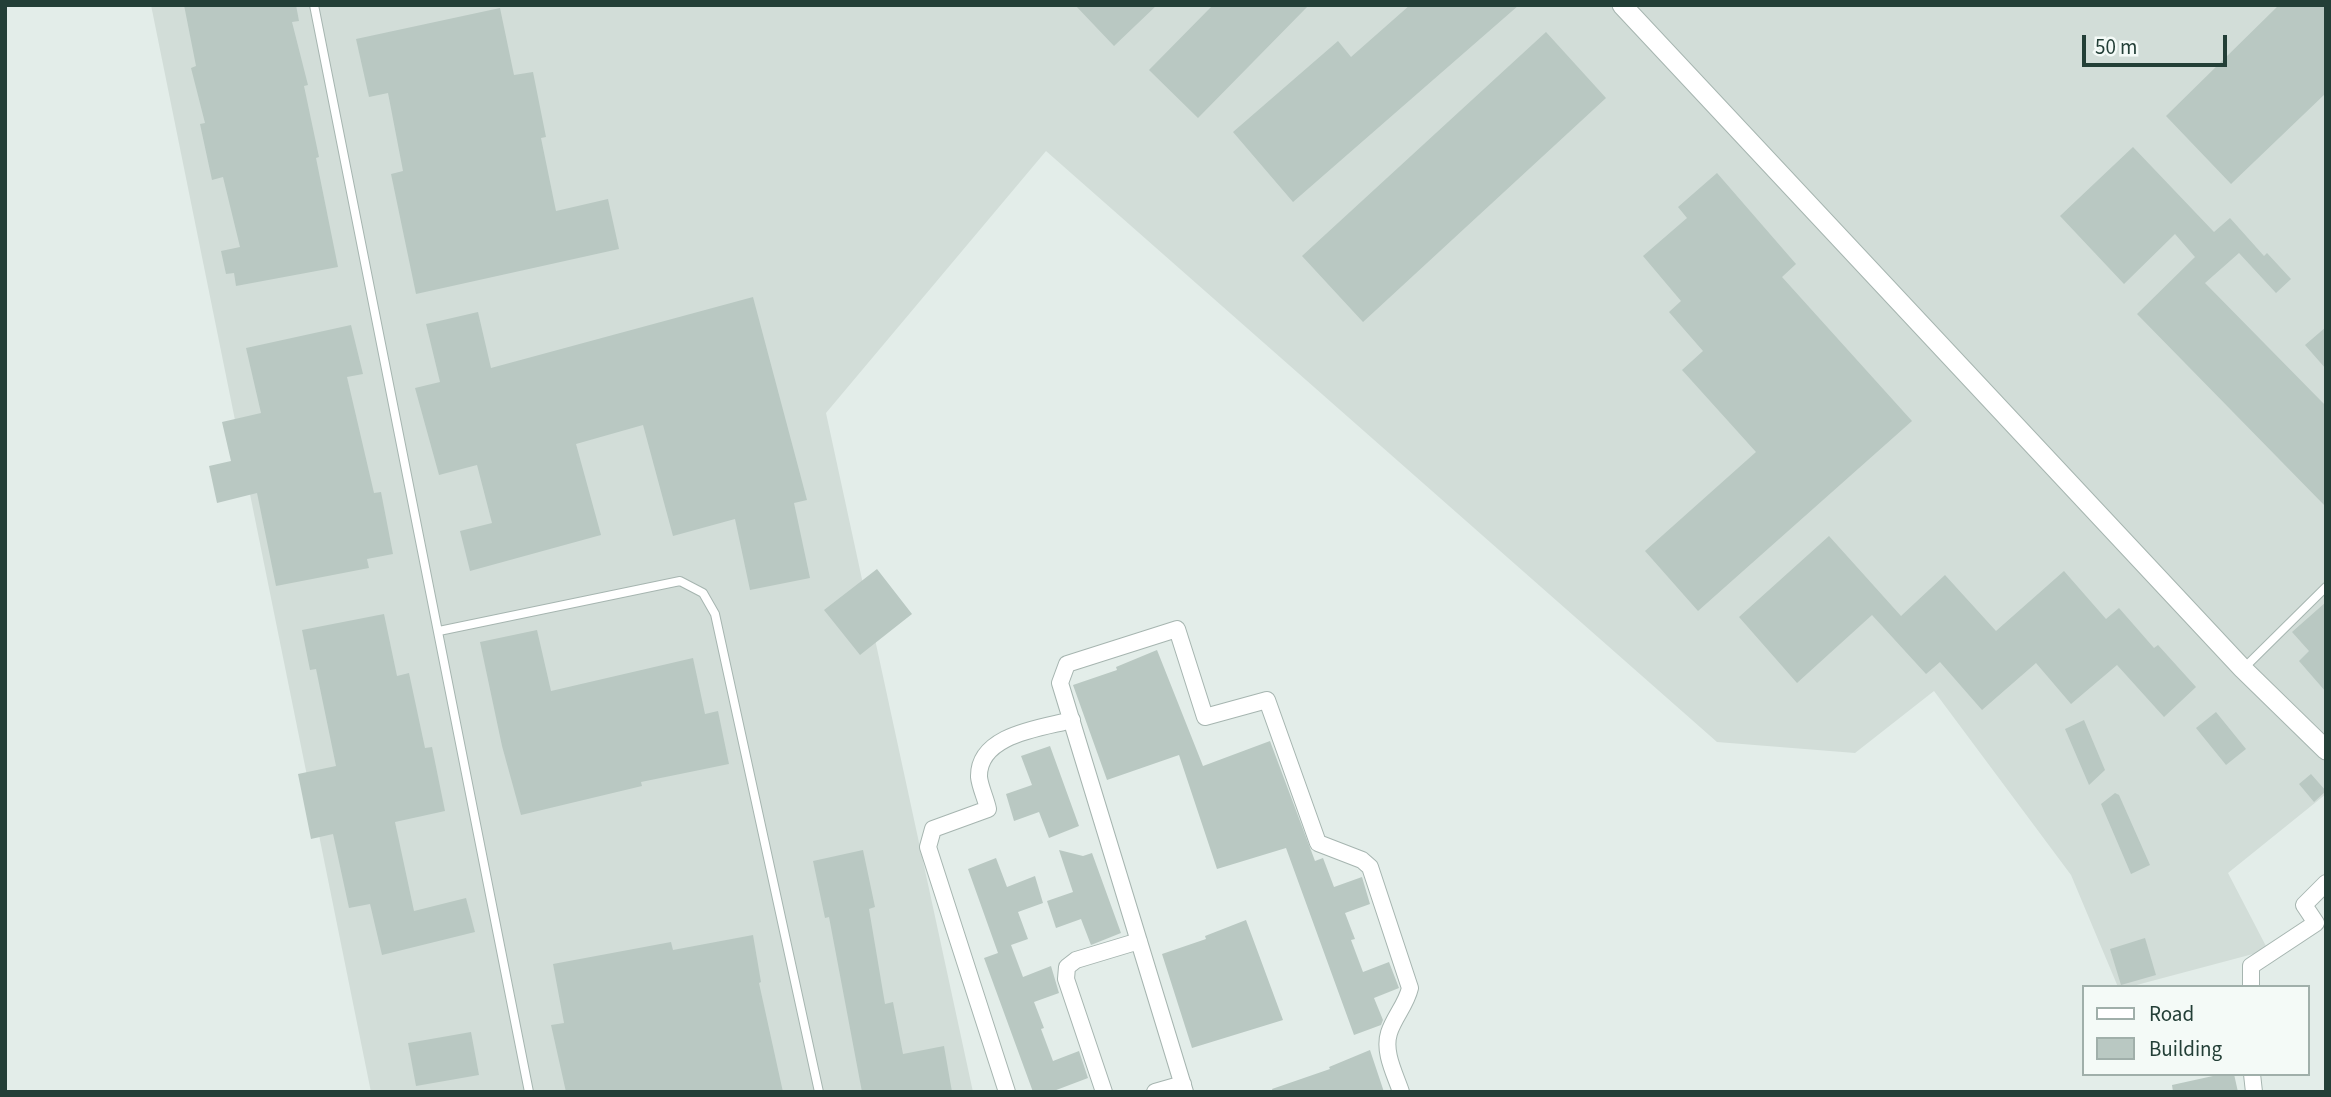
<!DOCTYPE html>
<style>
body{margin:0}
#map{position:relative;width:2331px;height:1097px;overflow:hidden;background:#e3ede9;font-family:"Source Sans 3",sans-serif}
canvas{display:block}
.frame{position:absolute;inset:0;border:7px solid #233f37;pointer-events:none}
.legend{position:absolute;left:2082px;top:985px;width:228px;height:91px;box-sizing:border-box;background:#f4faf7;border:2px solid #a0afaa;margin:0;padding:9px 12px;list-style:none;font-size:21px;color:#233f37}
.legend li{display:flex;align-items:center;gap:14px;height:35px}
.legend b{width:35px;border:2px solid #a0afaa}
.scale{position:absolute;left:2082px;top:35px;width:145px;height:32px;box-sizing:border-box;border:4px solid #233f37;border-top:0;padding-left:9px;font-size:21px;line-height:24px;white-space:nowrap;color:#233f37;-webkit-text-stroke:5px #f4faf7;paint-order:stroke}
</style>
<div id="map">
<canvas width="2331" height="1097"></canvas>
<div class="frame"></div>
<ul class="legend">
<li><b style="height:9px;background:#fff"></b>Road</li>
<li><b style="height:19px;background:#b9c8c2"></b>Building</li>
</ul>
<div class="scale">50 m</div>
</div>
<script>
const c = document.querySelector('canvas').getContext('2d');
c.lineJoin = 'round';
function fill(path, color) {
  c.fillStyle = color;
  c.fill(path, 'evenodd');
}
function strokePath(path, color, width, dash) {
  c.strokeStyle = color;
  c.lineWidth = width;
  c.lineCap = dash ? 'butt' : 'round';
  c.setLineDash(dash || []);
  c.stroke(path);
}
fill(new Path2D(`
 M151,5H2326V794L2228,873L2268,950L2129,987H2118L2071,875L1934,691L1855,753L1717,742L1046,151L826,413L973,1092H371Z`), '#d2ddd8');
fill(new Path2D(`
 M184,5H296L299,21L292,22L308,85L304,86L319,157L316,158L338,267L236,286L234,273L226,274L221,251L240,247L223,177L212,180L200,124L205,123L191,68L196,66Z
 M1075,5H1157L1114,46Z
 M1213,5H1309L1198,118L1149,70Z
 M1410,5H1519L1293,202L1233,132L1338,41L1351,57Z
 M2279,5H2326V93L2231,184L2166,116Z
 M500,8L514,75L533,72L546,137L541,138L556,211L608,199L619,249L416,294L391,174L403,171L388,93L369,97L356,39Z
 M1546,32L1606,98L1363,322L1302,256Z
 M2133,147L2214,232L2230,218L2264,256L2267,253L2291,279L2276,293L2239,253L2205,283L2326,406V507L2137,314L2195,257L2175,234L2124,284L2060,216Z
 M1717,173L1796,264L1782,277L1912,421L1698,611L1645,551L1756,452L1682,370L1703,351L1669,312L1681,301L1643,256L1687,218L1678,207Z
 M753,297L807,500L794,503L810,578L750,590L735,519L673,536L643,425L576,444L601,535L470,571L460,531L492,523L477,465L439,475L415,388L440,382L426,324L478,312L491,368Z
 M351,325L363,374L347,377L374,493L381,492L393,554L367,559L369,568L276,586L257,493L217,503L209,466L231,461L222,422L261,413L246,348Z
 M2326,327V369L2305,345Z
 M1829,536L1901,616L1945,575L1996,631L2064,571L2106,619L2119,608L2154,648L2158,645L2196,687L2164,717L2117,665L2071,704L2036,663L1982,710L1940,662L1926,674L1872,615L1797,683L1739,617Z
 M877,569L912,614L860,655L824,610Z
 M2326,602V692L2299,661L2309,651L2292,632Z
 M384,614L397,676L409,673L425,748L432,747L445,811L395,822L414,911L466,898L475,932L382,955L370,904L349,908L333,834L311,839L298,774L336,766L316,669L310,670L302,630Z
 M537,630L551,691L693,658L705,714L718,711L729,764L641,782L642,786L521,815L502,746L480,642Z
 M1157,650L1203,766L1270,741L1315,861L1323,858L1334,887L1362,877L1370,904L1345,913L1355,939L1351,940L1363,972L1389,962L1399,988L1374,998L1383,1020L1381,1025L1354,1035L1286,848L1217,869L1179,755L1107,780L1073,685L1117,670L1116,667Z
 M2216,712L2246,749L2226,765L2196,728Z
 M2084,720L2105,770L2089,785L2065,729Z
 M1050,746L1079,826L1049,838L1039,812L1014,821L1006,794L1032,785L1021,756Z
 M2311,774L2326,791L2314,802L2299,784Z
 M2115,793L2119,795L2150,865L2131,874L2101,804Z
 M863,850L875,907L869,909L885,1004L893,1002L903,1054L944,1046L952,1092H862L829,917L825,918L813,861Z
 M1059,850L1083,856L1092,853L1121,933L1091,945L1081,919L1056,928L1047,901L1073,892Z
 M996,858L1007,887L1035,876L1043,903L1018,912L1028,939L1011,945L1023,977L1051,966L1059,993L1034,1002L1044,1028L1041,1029L1053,1061L1079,1051L1088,1078L1051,1092H1033L984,958L998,953L968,869Z
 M1246,920L1283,1020L1192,1048L1162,954L1206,939L1205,936Z
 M753,935L761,982L759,983L783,1092H566L551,1025L564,1023L553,964L671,942L673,950Z
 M2145,938L2156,975L2121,985L2110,949Z
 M471,1032L479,1075L416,1086L408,1043Z
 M1370,1050L1384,1092H1273L1272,1089L1330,1069L1329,1067Z
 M2222,1074H2234L2238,1092H2173L2172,1085Z`), '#b9c8c2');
const service = new Path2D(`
 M314,5L529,1092
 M439,631L680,581L703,593L715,614L819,1092
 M2243,669L2326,587`);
const minor = new Path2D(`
 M2251,987V966L2316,923L2304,905L2326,883
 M2252,1074L2254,1092
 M1007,1092L928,847L933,829L988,809C986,799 980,787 979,777C978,734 1042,728 1072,720
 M1104,1092L1066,979L1067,967L1076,960L1139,941
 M1155,1092L1183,1084
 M1185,1092L1060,683L1067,664L1177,629L1205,717L1267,700L1318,843L1362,860L1370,867L1410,988C1406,1005 1394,1017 1389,1033C1383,1052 1395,1074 1401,1092`);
const tertiary = new Path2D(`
 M1622,5L2243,669L2326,750`);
strokePath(service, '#a6b5b0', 10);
strokePath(minor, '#a6b5b0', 18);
strokePath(tertiary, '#a6b5b0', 21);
strokePath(service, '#fff', 8);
strokePath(minor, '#fff', 16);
strokePath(tertiary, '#fff', 19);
</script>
